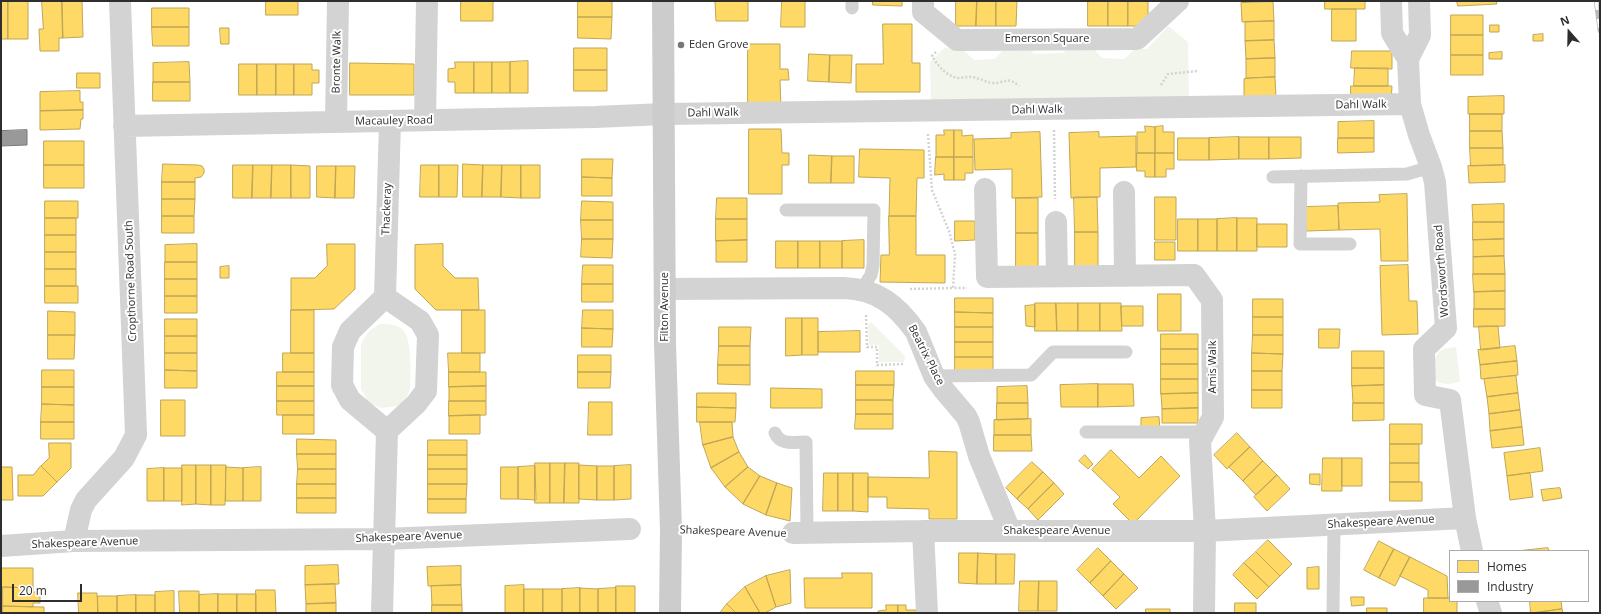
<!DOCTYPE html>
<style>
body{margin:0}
#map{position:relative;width:1601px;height:614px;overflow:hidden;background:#fff;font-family:"Open Sans",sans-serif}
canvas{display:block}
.frame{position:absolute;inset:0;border:2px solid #2e2e2e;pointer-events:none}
.legend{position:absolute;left:1449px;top:550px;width:140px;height:52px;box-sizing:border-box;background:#fff;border:1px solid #ababab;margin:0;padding:5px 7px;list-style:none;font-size:12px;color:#2e2e2e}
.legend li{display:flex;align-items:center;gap:8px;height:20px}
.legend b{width:20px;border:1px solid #ababab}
.north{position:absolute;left:1549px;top:12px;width:40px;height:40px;-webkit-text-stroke:3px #fff;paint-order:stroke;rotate:340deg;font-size:11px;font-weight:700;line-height:16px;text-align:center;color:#2e2e2e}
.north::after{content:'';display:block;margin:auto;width:14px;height:18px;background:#2e2e2e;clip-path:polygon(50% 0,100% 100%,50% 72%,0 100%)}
.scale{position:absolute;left:12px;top:584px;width:70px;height:18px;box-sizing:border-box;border:2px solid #2e2e2e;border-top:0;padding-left:5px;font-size:12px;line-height:14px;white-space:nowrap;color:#2e2e2e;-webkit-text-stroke:3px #fff;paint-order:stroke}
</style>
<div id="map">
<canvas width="1601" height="614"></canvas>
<div class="frame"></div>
<ul class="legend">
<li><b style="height:11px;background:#ffd966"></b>Homes</li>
<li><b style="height:11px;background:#999"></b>Industry</li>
</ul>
<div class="north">N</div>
<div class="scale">20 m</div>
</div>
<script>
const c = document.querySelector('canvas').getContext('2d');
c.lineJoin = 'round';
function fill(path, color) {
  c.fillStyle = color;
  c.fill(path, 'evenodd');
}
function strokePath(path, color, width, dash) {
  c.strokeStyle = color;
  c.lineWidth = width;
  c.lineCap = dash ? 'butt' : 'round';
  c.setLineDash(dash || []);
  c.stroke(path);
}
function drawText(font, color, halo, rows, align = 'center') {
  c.font = font + ' "Open Sans",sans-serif';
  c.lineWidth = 4;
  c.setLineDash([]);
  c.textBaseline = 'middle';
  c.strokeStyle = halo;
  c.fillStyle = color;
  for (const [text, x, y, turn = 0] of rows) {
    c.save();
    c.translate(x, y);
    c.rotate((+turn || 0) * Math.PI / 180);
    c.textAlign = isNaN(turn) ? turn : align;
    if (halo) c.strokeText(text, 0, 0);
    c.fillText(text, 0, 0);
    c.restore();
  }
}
fill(new Path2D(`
 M1168,26L1188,42L1189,103L931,105L930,62L944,48L962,49L974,60L995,59L1005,48L1030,49L1034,54L1063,53L1069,48H1093L1102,58L1125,59L1134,49H1147Z
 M871,322L905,356L904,362H879V345H869L868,325Z
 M380,324C389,324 400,324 405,333C411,341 411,377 410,388C409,395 404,401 399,406L381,408L369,403L361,389V344L369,331Z
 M1456,347L1460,381C1455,384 1440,386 1436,380C1432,374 1434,355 1440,351C1444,348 1451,348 1456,347Z`), '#f2f5ec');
const homes = new Path2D(`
 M1,1H8V39H1Z
 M8,1H28V39H8Z
 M42,1H62L63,38H59V51H40L39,29H43Z
 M62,1H82L83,37L63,38Z
 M266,1H298V15H266Z
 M461,1H493V21H461Z
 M578,1H612V17H578Z
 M748,1V21H716L715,2Z
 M782,1H805V27H781Z
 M873,1H902V6L873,5Z
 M956,1H977L976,26H956Z
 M977,1H996V26H976Z
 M996,1H1017L1016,26H996Z
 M1088,1H1108V26H1088Z
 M1108,1H1128V26H1108Z
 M1128,1H1148V26H1128Z
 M1325,1H1365V9H1325Z
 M1457,1H1496L1497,4L1458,6Z
 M1273,2L1274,21L1242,22L1241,3Z
 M152,8H189V27H152Z
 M1332,9H1356V41H1332Z
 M1451,15H1483V35H1451Z
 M578,17H612L611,39L578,38Z
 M1274,21V40L1245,41V22Z
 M883,24H912V63H920V92H856V64H883Z
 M1490,25H1499V32H1490Z
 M152,27H189V46H153Z
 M220,28H229V44H221Z
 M1543,34V41H1533V35Z
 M1451,35H1483V55H1451Z
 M1274,40L1275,58L1246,59L1245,41Z
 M748,44H780V69H788L789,80H780L781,109H748Z
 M574,48H607V70H574Z
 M1352,51H1392V69L1351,68Z
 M1502,52V59H1489V53Z
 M809,54L830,55L829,82L808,81Z
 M830,55H852L851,83L829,82Z
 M1451,55H1483V75H1451Z
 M1275,58V77L1246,78V59Z
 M528,61V93H510V62Z
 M189,62L190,82H153V63Z
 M455,62H474V93H455V82H448V69L455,68Z
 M474,62H492V93H474Z
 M492,62H510V93H492Z
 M350,63L414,64V95H350Z
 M239,64H257V95H239Z
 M257,64H276V95H257Z
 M276,64H294V95H276Z
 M294,64H312V70H319V83H312V95H294Z
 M1355,68H1388V86H1354Z
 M574,70H607V91H574Z
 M77,73H100V88H77Z
 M1275,77L1276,97H1244V79Z
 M153,82H190V101H153Z
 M1351,86H1392L1391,103H1351Z
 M80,91V102H83V110L40,111V92Z
 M1504,96V114H1468V97Z
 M83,110V119H81L80,129L40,130V111Z
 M1470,114H1502V131H1470Z
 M1374,121V138H1338V122Z
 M1145,126L1155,127V153H1137V132H1145Z
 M1163,126V132H1174V153H1155V127Z
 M749,129H781L782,153H789V165H782V194H749Z
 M944,130H954V157H936V135H944Z
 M954,130H962V136L973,135V157H954Z
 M1470,131H1502L1503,148H1470Z
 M1040,132L1042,197L1012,198V169L975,170L974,139L1011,138V133Z
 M1099,132V137L1136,136V167L1100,168V197L1071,198L1069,133Z
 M1239,137H1269V159H1239Z
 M1239,137V159L1209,160V138Z
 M1269,137H1301V158L1269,159Z
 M1178,138H1209V160H1178Z
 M1338,138H1374V152L1338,153Z
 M44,141H84V165H44Z
 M1470,148H1503V165L1471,166Z
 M860,149L924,150V178H917L916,216H889L890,178L859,177Z
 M1137,153H1155V177H1145V171H1137Z
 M1155,153H1174V169H1166V177H1155Z
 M809,155L832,156L831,183H809Z
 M832,156H854V183H831Z
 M936,157H954V180H944V174L935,175Z
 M954,157H973V173H965V180H954Z
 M582,159H613L612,178L582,177Z
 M163,164L198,165L202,166L204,169V173L201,177L195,178V182H162Z
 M463,164L483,165L482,197H463Z
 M44,165H84V188H44Z
 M233,165H253L252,198H233Z
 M253,165H272L271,198H252Z
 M272,165H291V198H271Z
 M291,165L310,166V198H291Z
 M421,165H439V197H420Z
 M439,165H458L457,197H439Z
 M483,165H502L501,197H482Z
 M502,165H521V198L501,197Z
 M521,165H540V198H521Z
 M1505,165V182L1469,183L1468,166Z
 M317,166H336L335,198L317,197Z
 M336,166H355L354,198H335Z
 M582,177L612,178V196H582Z
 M162,182H195V199H162Z
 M1407,194L1408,261H1381L1380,229L1339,230L1338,203L1380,202L1379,195Z
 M1074,197H1097L1098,232H1075Z
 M1155,197H1176V240H1155Z
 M717,198H747V219H716Z
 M1016,198H1038V233H1016Z
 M162,199H195L194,216H162Z
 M45,201H78V218H45Z
 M582,201L613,202V220H581Z
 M1504,204V222H1473L1472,205Z
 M1338,206L1339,230L1306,231L1305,207Z
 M162,216H194V233H162Z
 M889,216H916V255H945V283L880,282L881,255H889Z
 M45,218H76V235H45Z
 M1237,218H1257V251H1237Z
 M1237,218V251H1217V219Z
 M716,219H747V240L716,241Z
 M1178,219H1198V251H1178Z
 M1198,219H1217V251H1198Z
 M581,220H613V239H582Z
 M955,221H975V240L955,241Z
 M1473,222H1504V239L1473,240Z
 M1257,224H1287V247H1257Z
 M1075,232H1098V267L1075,268Z
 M1016,233H1038V267H1016Z
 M45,235H76V252H45Z
 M582,239H613L612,258L581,257Z
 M1504,239V256L1473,257V240Z
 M747,240V262H716V241Z
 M864,240V268H842V241Z
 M776,241H798V268H776Z
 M798,241H820V268H798Z
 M820,241H842V268H820Z
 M1155,242H1175V260H1155Z
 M197,244V262H165V245Z
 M327,244H355V289L334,309L291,310V278H315L327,266Z
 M443,244V266L455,278H478L479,310H436L415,289V245Z
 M45,252H76V269H45Z
 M1504,256L1505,274H1473V257Z
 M165,262H197V279H165Z
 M583,265H613V284H582Z
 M1408,265L1409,301H1417L1418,334L1382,335L1380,266Z
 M229,266V278H220V267Z
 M45,269H76V286H45Z
 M1473,274H1505V291L1474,292Z
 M165,279H197V296H165Z
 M582,284H613V302H582Z
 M45,286H78V303H45Z
 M1505,291V309H1474V292Z
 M1158,294H1181V331H1158Z
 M165,296H197V313H165Z
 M955,298H993V313L955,312Z
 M1253,299H1283V317H1253Z
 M1035,303H1056L1057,331H1035Z
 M1056,303H1078V331H1057Z
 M1078,303H1100V331H1078Z
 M1100,303H1121L1122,331H1100Z
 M1035,305V327L1026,326L1025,306Z
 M1121,306H1143V326H1122Z
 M1474,309H1505V326L1474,327Z
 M291,310H314V353H291Z
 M462,310H485V353H462Z
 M583,310H613V329L582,328Z
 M48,311L75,312V335H48Z
 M955,312L993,313V327H955Z
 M1253,317H1283V335H1253Z
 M786,318H802V355L786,356Z
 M802,318H818V355H802Z
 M165,319H197V336H165Z
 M1479,326H1498L1500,348L1481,350Z
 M719,327H751L750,346H719Z
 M955,327H993V342H955Z
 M582,328L613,329L612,347H582Z
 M1319,329H1340L1339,348H1319Z
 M860,331V352H818V332Z
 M1161,334H1198V349H1161Z
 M48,335H75L74,359H48Z
 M1253,335H1283V354L1252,353Z
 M165,336H197V353H165Z
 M955,342H993V357H955Z
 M719,346H750V365H718Z
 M1515,346L1517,361L1480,365L1478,350Z
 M1161,349H1198V364H1161Z
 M1352,351H1384V368H1352Z
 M165,353H197V371L165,370Z
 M283,353H314V372H283Z
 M448,353H480V372H449Z
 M1252,353L1283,354L1282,371H1252Z
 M578,355H611V372H578Z
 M955,357H993V372H955Z
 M1517,361L1518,375L1481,379L1480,365Z
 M1161,364H1198V379H1161Z
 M718,365H750V385L718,384Z
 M1352,368H1384V385L1352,386Z
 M42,370H74V387H42Z
 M165,370L197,371V388H165Z
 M856,371H894V385H856Z
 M1252,371H1282V390H1252Z
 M277,372H314V386H277Z
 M449,372H486V386L449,387Z
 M578,372H611L610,388H578Z
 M1516,376L1518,393L1487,397L1484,379Z
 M1161,379H1198V393L1161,394Z
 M1098,384V407H1061L1060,385Z
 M1098,384H1133L1134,406L1098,407Z
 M856,385H894L893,400H856Z
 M1384,385V403H1353L1352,386Z
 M277,386H314V401H277Z
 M486,386V401H449V387Z
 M1027,386L1028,403H997V387Z
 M42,387H74V405L42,404Z
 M771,388L822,389V408H771Z
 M1252,390H1282V408H1252Z
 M697,393H736V408L697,407Z
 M1198,393V408L1162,409L1161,394Z
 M1518,393L1520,410L1489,414L1487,397Z
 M161,400H185V436H161Z
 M856,400H893V414H856Z
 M277,401H314V415H277Z
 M449,401H486V415L449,416Z
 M589,402H612V435H588Z
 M997,403H1028V419L997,420Z
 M1353,403H1384V420L1353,421Z
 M42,404L74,405V422H41Z
 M697,407L736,408L735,422H697Z
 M1198,408V423H1162V409Z
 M1520,410L1522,427L1490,431L1489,414Z
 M856,414H893V429H855Z
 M283,415H314V434H283Z
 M480,415V434H449V416Z
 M1159,417L1160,430H1141V418Z
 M1031,419V435H994V420Z
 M41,422H74V439H41Z
 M700,422H732L733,437L703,445Z
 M1390,424H1422V444H1390Z
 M1522,427L1524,445L1492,448L1490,431Z
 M1237,433L1250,447L1227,469L1214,455Z
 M994,435H1031L1032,451H994Z
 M733,437L739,452L711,468L703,445Z
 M297,439L336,440V454H297Z
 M428,440H467V455H428Z
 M49,443H71V468L57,482L41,466L49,458Z
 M1390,444H1419V463H1390Z
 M1250,447L1263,461L1243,481L1229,467Z
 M1540,448L1543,471L1507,476L1504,453Z
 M1111,450L1139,478L1161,456L1180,476L1133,524L1113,504L1120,497L1092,470Z
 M929,451L957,452V519H929V509L887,508V497H868V477L929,478Z
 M739,452L748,467L725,487L711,468Z
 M297,454H336V469H298Z
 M428,455H467V469H428Z
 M1085,455L1093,464L1088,469L1079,461Z
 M1323,458H1342V491H1322Z
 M1342,458H1362V486H1342Z
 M1263,461L1277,475L1256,495L1243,481Z
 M1032,462L1043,472L1017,499L1006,488Z
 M535,463H550V503H535Z
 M550,463H565L564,503H550Z
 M565,463H579V503H564Z
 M1390,463H1419V482H1390Z
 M182,465H196V504L182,505Z
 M196,465H211V505L196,504Z
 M211,465H226L225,505H211Z
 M579,465L597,466V500L579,499Z
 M631,465V499L614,500V466Z
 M41,466L57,482L43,496H18V475H33Z
 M535,466L536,500L518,499V467Z
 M597,466H614V500H597Z
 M1,467H12L13,500H1Z
 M226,467L243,468V501H226Z
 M261,467V501H243V468Z
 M501,467H518V499H501Z
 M748,467L760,476L743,504L725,487Z
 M164,468H182V501H164Z
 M164,468V501H147V469Z
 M298,469H336V484H297Z
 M428,469H467V484H428Z
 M1043,472L1054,483L1028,509L1017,499Z
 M824,473H838V511H823Z
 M838,473H853V511H838Z
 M853,473H868V512L853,511Z
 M1530,473L1533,497L1510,500L1507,476Z
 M1310,474H1320V485L1310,484Z
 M1277,475L1290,489L1267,511L1254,497Z
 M760,476L777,483L766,515L743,504Z
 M1390,482H1422V501H1390Z
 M777,483L792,488L790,521L766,515Z
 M1054,483L1064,494L1038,520L1028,509Z
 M297,484H336V498H297Z
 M428,484H467L466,499H428Z
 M1560,488L1562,498L1543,501L1541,490Z
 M297,498H336V513H297Z
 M428,499H466V513H428Z
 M1268,540L1292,564L1280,576L1256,552Z
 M1379,541L1394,549L1379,578L1364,570Z
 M1098,548L1111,561L1090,583L1077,570Z
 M1548,548L1549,551H1517Z
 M1394,549L1410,557L1395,586L1379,578Z
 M1256,552L1280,576L1269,587L1244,563Z
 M959,553H978L977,584L959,583Z
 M978,553L996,554V584H977Z
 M996,554H1015L1014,584H996Z
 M1410,557L1447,576L1448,598H1428V590L1400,576Z
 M1111,561L1124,574L1103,596L1090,583Z
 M1244,563L1269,587L1257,599L1233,575Z
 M338,565L339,584L305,585V566Z
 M461,566V585L428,586L427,567Z
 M1319,567V589H1307V568Z
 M1,568H33V588L1,587Z
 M790,570L791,603L776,607L766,576Z
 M842,573H872V608H805L804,578H842Z
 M1124,574L1138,588L1116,609L1103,596Z
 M766,576L776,607L765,613H760L745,587Z
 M1020,581H1039L1038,611H1019Z
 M1039,581H1057V611H1038Z
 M335,584L336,603L306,604L305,585Z
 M461,585L462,605H432L431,586Z
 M524,585V613H505V586Z
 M616,586H635V613H616Z
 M3,587L33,588V592H40V603H33V607L3,606Z
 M745,587L760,613H736L727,604Z
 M580,588V613H562V589Z
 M580,588L598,589V613H580Z
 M616,588V613H598V589Z
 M524,589H543V613H524Z
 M543,589H562V613H543Z
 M256,590H275L276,613H256Z
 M174,591V613H155V592Z
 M179,591H199V613H180Z
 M78,593H97L98,613H79Z
 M218,594H237V613H218Z
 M218,594V613H199V595Z
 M237,594H256V613H237Z
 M136,595V613H117V596Z
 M136,595H155V613H136Z
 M98,596H117V613H98Z
 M1351,597H1364V605L1352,606Z
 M1424,598H1450V601H1457V613H1424Z
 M1530,601H1561L1562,609L1531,613Z
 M336,603V613H306V604Z
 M1235,603H1256V613H1235Z
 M727,604L736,613H720Z
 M432,605H462V613H432Z
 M886,605H898V613H878V611L886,610Z
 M898,605H906V610H916V613H898Z
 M3,606L44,607V613H3Z
 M1367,608H1387V613H1367Z
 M1146,609H1170V613H1146Z
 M1562,609L1563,613H1535Z`);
fill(homes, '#ffd966');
strokePath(homes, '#c0a655', 1);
const industry = new Path2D(`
 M27,130V145L1,146V131Z`);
fill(industry, '#999');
strokePath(industry, '#797979', 1);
strokePath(new Path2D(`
 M936,52L932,56C938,66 948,78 960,78C966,77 971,76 976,78C982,79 987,83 994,83C1006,83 1007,76 1019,86
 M1161,85L1168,74L1197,71
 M1054,130L1055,199
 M928,134L932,190L949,231L955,254L953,288H967
 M910,289L953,288
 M866,315L867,347H877V365L904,364
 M694,531L771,533`), '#d3d3d3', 2.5, [2, 2]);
strokePath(new Path2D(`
 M852,1V8
 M1301,176L1300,244H1350
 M1273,177L1407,174L1431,167
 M786,210H874L873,266L871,275L862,289
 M934,376L1031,375L1053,352H1126
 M1086,432H1205
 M775,433C781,446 794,442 806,442L807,533
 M1333,613L1334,524`), '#d3d3d3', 13);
strokePath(new Path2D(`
 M923,1V12L957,40L1137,39L1178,1
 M1391,1L1392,33L1408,59L1410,104L1419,135L1431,167L1435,182L1446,328L1424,349L1425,395L1450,400L1465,518L1472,551
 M1408,59L1420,35L1419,1
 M425,120L427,1
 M336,122L338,1
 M124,126L595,117L664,114L1410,104
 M985,189L987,277L1194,275L1212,300L1213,417L1200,441L1205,531L1204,613
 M1124,192L1125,276
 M1056,222L1057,276
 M665,289L844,288C877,289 897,305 916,332L934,376L944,390L966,416L969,422L979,456L1010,531
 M385,297L420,321L428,335L426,391L416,404L387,431L350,400L342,385L343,347L350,331Z
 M385,297L390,121
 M923,531L927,613
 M793,533L923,531H1205L1465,518
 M74,541L81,510L86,500L124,458L136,435L120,1
 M1,546L74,541L384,539L630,529
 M1487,601L1491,613
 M382,613L387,431`), '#d3d3d3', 22);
strokePath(new Path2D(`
 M663,1L665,344L671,530L670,613`), '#ccc', 22);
const rail = new Path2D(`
 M1596,1L1600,31`);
strokePath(rail, '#bababa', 4.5);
strokePath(rail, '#fff', 3, [9]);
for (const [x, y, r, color] of [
 [681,45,4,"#777"]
]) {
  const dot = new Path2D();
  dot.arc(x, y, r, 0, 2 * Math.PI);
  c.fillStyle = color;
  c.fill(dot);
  strokePath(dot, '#fff', 1.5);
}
drawText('11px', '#2e2e2e', '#fff', [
 ["Emerson Square",1047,39],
 ["Bronte Walk",337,62,-89],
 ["Dahl Walk",1361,105,-1],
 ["Dahl Walk",1037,110,-1],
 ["Dahl Walk",713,113,-1],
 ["Macauley Road",394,121,-1],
 ["Thackeray",387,209,-88],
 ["Wordsworth Road",1442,271,-94],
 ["Cropthorne Road South",131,281,-92],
 ["Filton Avenue",665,307,-90],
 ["Beatrix Place",926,355,63],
 ["Amis Walk",1213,367,-90],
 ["Shakespeare Avenue",1381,522,-3],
 ["Shakespeare Avenue",1057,531],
 ["Shakespeare Avenue",733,532,2],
 ["Shakespeare Avenue",409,537,-2],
 ["Shakespeare Avenue",85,543,-2]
]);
drawText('11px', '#2e2e2e', '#fff', [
 ["Eden Grove",689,45]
], 'left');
</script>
